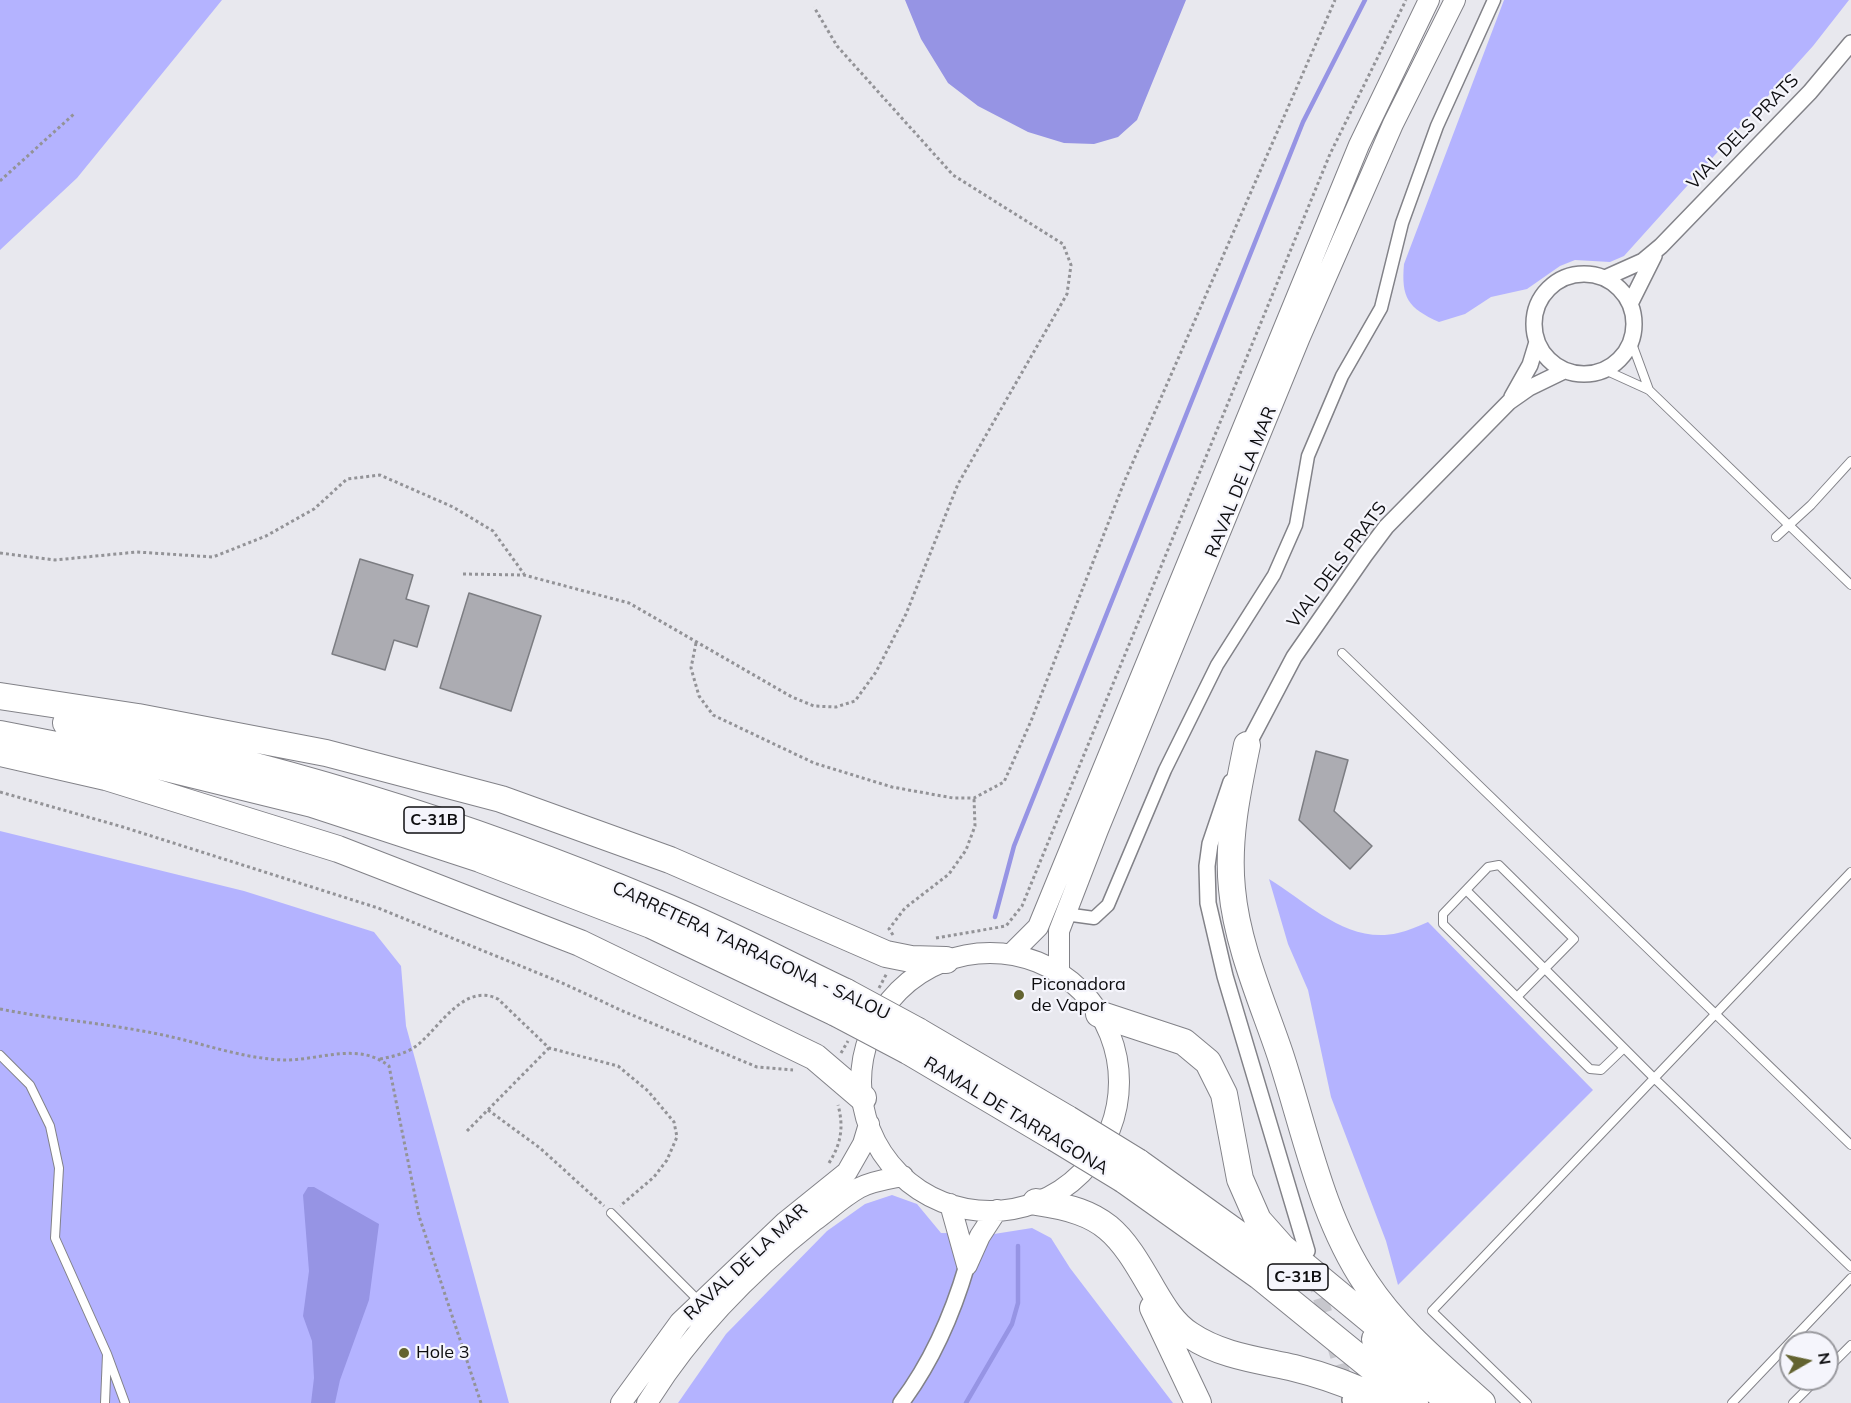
<!DOCTYPE html>
<style>
body{margin:0}
#map{position:relative;width:1851px;height:1403px;overflow:hidden;background:#e8e8ee;font-family:Mulish,sans-serif}
canvas{display:block}
.north{position:absolute;left:1779px;top:1331px;width:60px;height:60px;box-sizing:border-box;background:#f5f5fc;border:2px solid #99999e;border-radius:50%;rotate:81deg;font-size:16px;font-weight:700;line-height:24px;text-align:center;color:#0e0e10}
.north::after{content:'';display:block;margin:auto;width:21px;height:27px;background:#636330;clip-path:polygon(50% 0,100% 100%,50% 72%,0 100%)}
</style>
<div id="map">
<canvas width="1851" height="1403"></canvas>
<div class="north">N</div>
</div>
<script>
const c = document.querySelector('canvas').getContext('2d');
c.lineJoin = 'round';
function fill(path, color) {
  c.fillStyle = color;
  c.fill(path, 'evenodd');
}
function strokePath(path, color, width, dash) {
  c.strokeStyle = color;
  c.lineWidth = width;
  c.lineCap = dash ? 'butt' : 'round';
  c.setLineDash(dash || []);
  c.stroke(path);
}
function drawText(font, color, halo, rows, align = 'center') {
  c.font = font + ' Mulish,sans-serif';
  c.lineWidth = 4.5;
  c.setLineDash([]);
  c.textBaseline = 'middle';
  c.strokeStyle = halo;
  c.fillStyle = color;
  for (const [text, x, y, turn = 0] of rows) {
    c.save();
    c.translate(x, y);
    c.rotate((+turn || 0) * Math.PI / 180);
    c.textAlign = isNaN(turn) ? turn : align;
    if (halo) c.strokeText(text, 0, 0);
    c.fillText(text, 0, 0);
    c.restore();
  }
}
fill(new Path2D(`
 M0,0H222L77,178L0,250Z
 M1504,0H1849L1813,46L1624,256L1610,262L1575,260L1560,266L1527,289L1491,297L1465,314L1439,322C1408,308 1401,298 1404,264Z
 M0,831L244,891L374,932L401,966L406,1026L509,1403H0Z
 M1269,879C1307,902 1348,945 1398,933C1408,931 1418,926 1428,922L1593,1090L1398,1285L1386,1241L1331,1097L1308,990L1288,944Z
 M892,1195L917,1204L941,1233L994,1234L1032,1228L1051,1238L1070,1268L1173,1403H678L726,1334L827,1231L865,1204Z`), '#b4b3ff');
fill(new Path2D(`
 M905,0H1186L1137,120L1118,137L1094,144L1064,143L1028,132L978,106L948,83L921,39Z
 M308,1187H314L379,1224L369,1300L340,1380L335,1403H311L314,1378L312,1341L303,1316L309,1271L303,1195Z`), '#9694e4');
strokePath(new Path2D(`
 M995,917L1014,846L1303,122L1365,0
 M966,1403L1012,1324L1018,1303V1246`), '#9694e4', 4.5);
const building = new Path2D(`
 M360,559L413,575L406,599L429,606L417,647L394,640L385,670L332,654Z
 M469,593L541,616L511,711L440,688Z
 M1316,751L1348,760L1334,811L1372,846L1350,869L1299,820Z`);
fill(building, '#acacb2');
strokePath(building, '#7c7d82', 1.5);
strokePath(new Path2D(`
 M1314,1276L1347,1388`), '#c7c7cd', 15, [15, 8]);
const service = new Path2D(`
 M1631,341L1649,390
 M1605,370L1649,390L1851,585
 M1776,537L1811,505L1851,461
 M1342,653L1851,1145
 M1466,890L1654,1078L1851,1267
 M1517,997L1574,939L1499,865L1488,867L1443,914V924L1590,1069L1601,1070L1624,1048
 M0,1055L30,1085L50,1126L59,1168L55,1238L107,1354
 M611,1213L699,1301
 M1827,1369L1851,1345
 M105,1403L107,1354L125,1403
 M1527,1403L1432,1311L1851,872
 M1732,1403L1851,1278
 M1793,1403L1817,1379`);
const pedestrian = new Path2D(`
 M1065,914L1094,918L1108,905L1165,770L1217,665L1274,575L1296,525L1308,456L1342,376L1381,308L1402,223L1437,126L1494,0`);
const minor = new Path2D(`
 M1534 324a50 50 0 1 1 100 0a50 50 0 1 1-100 0Z
 M1605,278L1643,261L1661,246L1810,92L1851,43
 M1630,304L1654,256
 M1512,397L1530,365L1537,342
 M1244,752L1294,657L1365,555L1386,527L1509,402L1529,388L1564,371
 M1231,782L1210,844L1207,866L1208,903L1225,976L1307,1251
 M1350,1400L1351,1403
 M901,1403C931,1363 953,1313 967,1265`);
const tertiary = new Path2D(`
 M861 1082a129 129 0 1 1 258 0a129 129 0 1 1-258 0Z
 M1011,954L1038,927L1359,145L1429,0
 M1059,973V931L1098,830L1300,337L1393,124L1455,0
 M950,1204L967,1265
 M967,1265L980,1236L997,1210
 M621,1403L680,1322L785,1222L847,1172L863,1144L869,1124
 M647,1403C690,1333 750,1272 814,1221C829,1210 843,1197 859,1188C872,1181 888,1179 903,1176`);
const trunk = new Path2D(`
 M0,696L138,717L326,753L501,799L670,860L886,954L911,959L946,960
 M66,723C269,762 467,823 657,903C721,929 783,962 846,992
 M0,734L133,760L312,804L480,859L651,925L836,1013
 M1247,745C1237,793 1227,841 1232,889C1237,945 1262,1001 1280,1054C1305,1130 1321,1216 1366,1283C1397,1330 1440,1365 1482,1403
 M0,753L106,777L338,849L580,943L815,1057L863,1098
 M1099,1014L1184,1042L1208,1062L1224,1094L1240,1179L1258,1220L1282,1247L1398,1343
 M918,1031L1068,1119
 M908,1051L1055,1138
 M1138,1162L1283,1266
 M1124,1180L1259,1276L1415,1403
 M1036,1202C1106,1212 1119,1231 1153,1290C1163,1307 1173,1324 1190,1335C1221,1356 1259,1360 1294,1368C1327,1376 1358,1388 1388,1403
 M1153,1308L1198,1403
 M1375,1339L1450,1403`);
strokePath(service, '#828288', 10);
strokePath(pedestrian, '#828288', 15);
strokePath(minor, '#828288', 18);
strokePath(tertiary, '#828288', 22);
strokePath(trunk, '#828288', 28);
strokePath(new Path2D(`
 M0,181L75,113
 M0,553L55,560L137,552L213,557L266,536L314,509L347,479L380,475L453,507L493,531L524,574
 M463,574L524,575L629,603L792,697L814,706L836,707L855,701L876,672L906,614L958,484L1067,294L1071,265L1063,244L953,175L837,46L814,7
 M696,643L691,668L699,696L713,715L814,763L892,787L953,798H974L1004,782L1031,721L1125,480L1335,0
 M0,792L123,827L378,908L560,982L625,1012L757,1067L793,1070
 M893,935L889,929L905,908L949,874L966,850L975,826L974,798
 M936,938L1006,926L1022,906L1330,154L1406,0
 M879,988L887,973
 M0,1009C51,1019 103,1023 153,1033C197,1041 238,1058 283,1060C318,1061 358,1041 389,1066L419,1216L481,1403
 M841,1053L848,1041
 M380,1059C395,1056 410,1053 422,1041C442,1023 466,983 498,999L549,1048L618,1066L648,1091L674,1122L677,1137L667,1160L654,1177L620,1206
 M488,1110L540,1148L604,1206
 M467,1131L549,1048
 M829,1163C841,1144 844,1127 838,1105`), '#939397', 3, [3, 3]);
strokePath(service, '#fff', 8);
strokePath(pedestrian, '#fff', 12);
strokePath(minor, '#fff', 15);
strokePath(tertiary, '#fff', 20);
strokePath(trunk, '#fff', 26);
const trunkBridge = new Path2D(`
 M846,992L918,1031
 M836,1013L908,1051
 M1068,1119L1138,1162
 M1055,1138L1124,1180`);
strokePath(trunkBridge, '#828288', 28, []);
strokePath(trunkBridge, '#fff', 26);
for (const [x, y, r, color] of [
 [1019,995,6,"#636330"],
 [404,1353,6,"#636330"]
]) {
  const dot = new Path2D();
  dot.arc(x, y, r, 0, 2 * Math.PI);
  c.fillStyle = color;
  c.fill(dot);
  strokePath(dot, '#f5f5fc', 2);
}
for (const [x, y, w] of [
 [434,820,60],
 [1298,1277,60]
]) {
  const box = new Path2D();
  box.roundRect(x - w / 2, y - 13, w, 26, 4.5);
  c.fillStyle = '#f5f5fc';
  c.fill(box);
  strokePath(box, '#0e0e10', 1.5);
}
drawText('bold 16px', '#0e0e10', null, [
 ["C-31B",434,820],
 ["C-31B",1298,1277]
]);
drawText('18px', '#0e0e10', '#f5f5fc', [
 ["VIAL DELS PRATS",1743,132,-46],
 ["RAVAL DE LA MAR",1241,482,-68],
 ["VIAL DELS PRATS",1337,565,-53],
 ["CARRETERA TARRAGONA - SALOU",751,951,25],
 ["RAMAL DE TARRAGONA",1016,1116,31],
 ["RAVAL DE LA MAR",746,1262,-43]
]);
drawText('18px', '#0e0e10', '#f5f5fc', [
 ["Piconadora",1031,985],
 ["de Vapor",1031,1006],
 ["Hole 3",416,1353]
], 'left');
</script>
